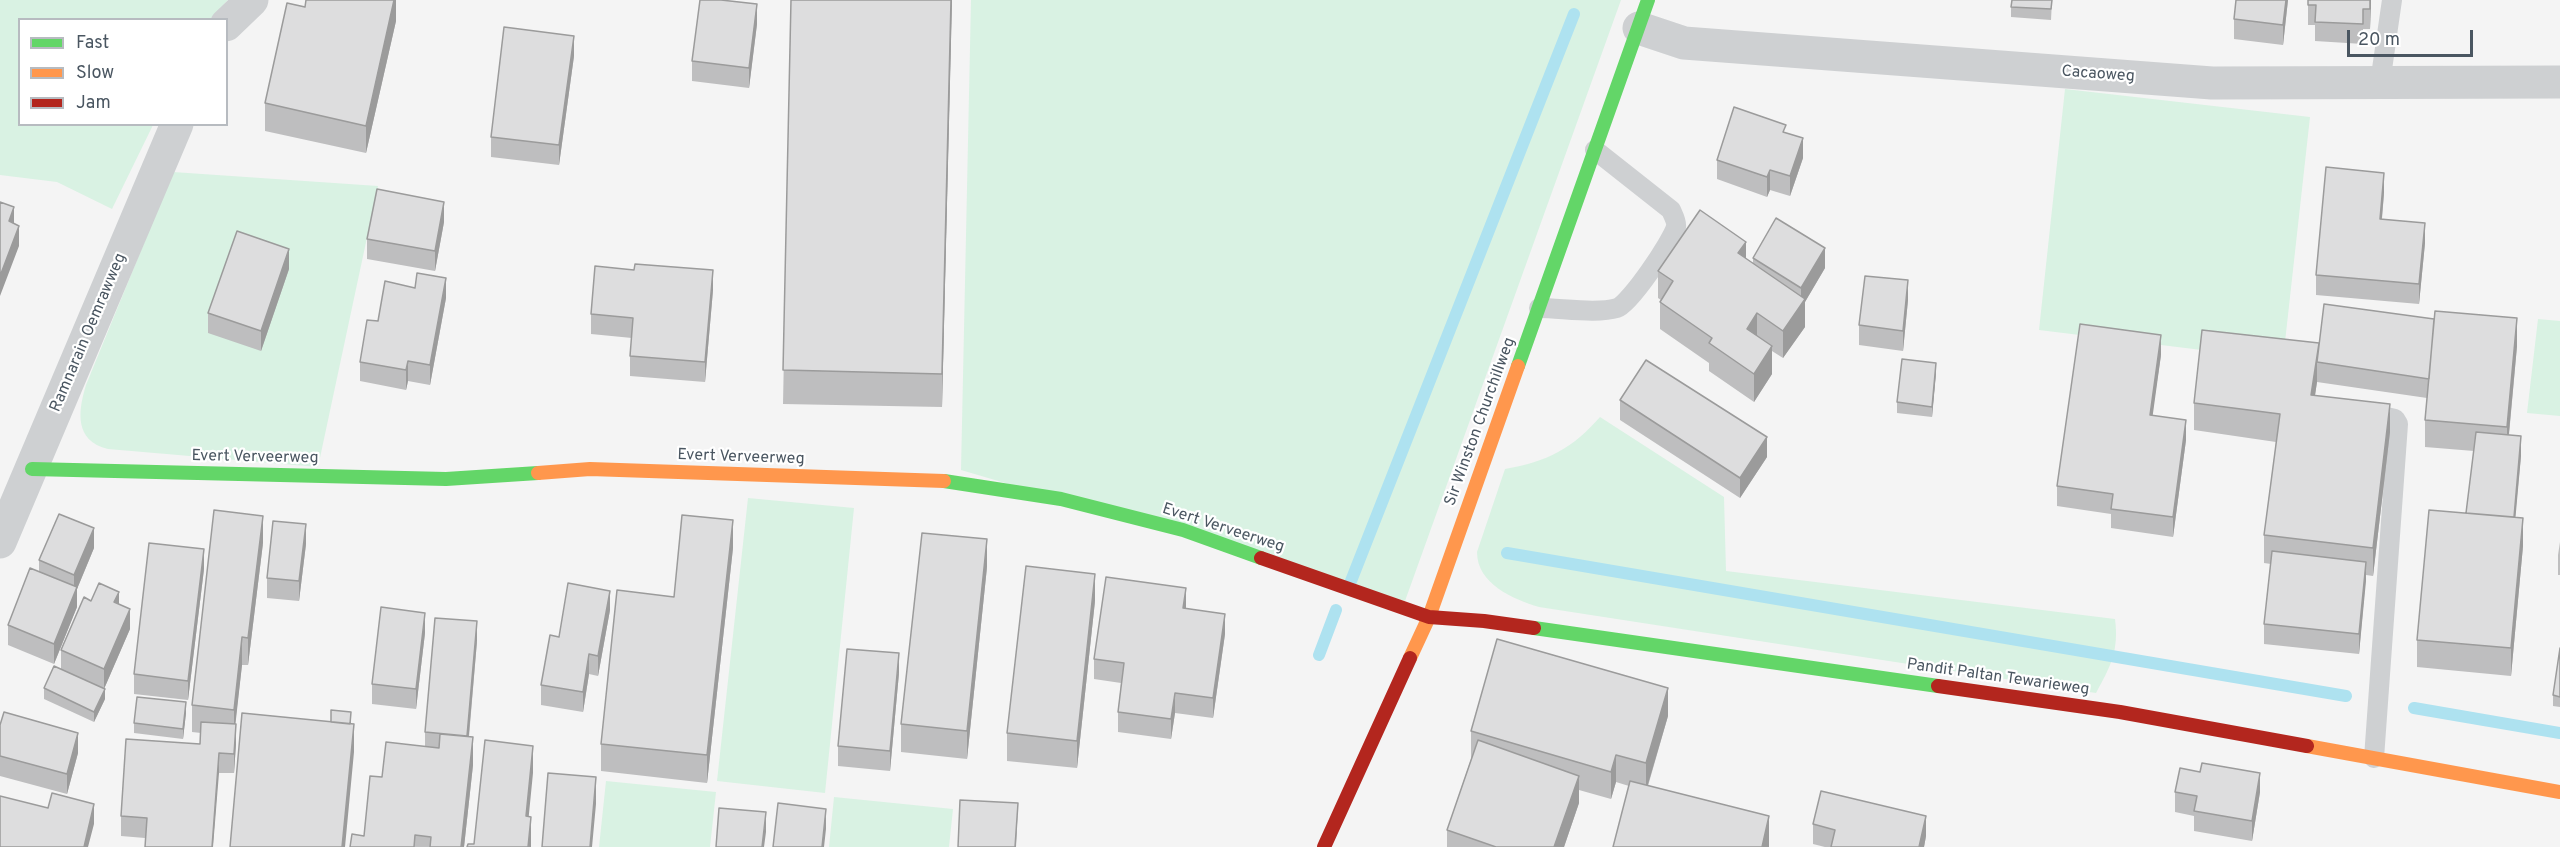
<!DOCTYPE html>
<style>
body{margin:0}
#map{position:relative;width:2560px;height:847px;overflow:hidden;background:#f4f4f4;font-family:Overpass,sans-serif}
canvas{display:block}
.legend{position:absolute;left:18px;top:18px;width:210px;height:108px;box-sizing:border-box;background:#fff;border:2px solid #b7bbc0;margin:0;padding:8px 10px;list-style:none;font-size:18px;color:#4a5661}
.legend li{display:flex;align-items:center;gap:12px;height:30px}
.legend b{width:30px;border:2px solid #b7bbc0}
.scale{position:absolute;left:2347px;top:30px;width:126px;height:27px;box-sizing:border-box;border:3px solid #4a5661;border-top:0;padding-left:8px;font-size:18px;line-height:21px;white-space:nowrap;color:#4a5661;-webkit-text-stroke:4px #fff;paint-order:stroke}
</style>
<div id="map">
<canvas width="2560" height="847"></canvas>
<ul class="legend">
<li><b style="height:8px;background:#63d668"></b>Fast</li>
<li><b style="height:8px;background:#ff974d"></b>Slow</li>
<li><b style="height:8px;background:#b3261e"></b>Jam</li>
</ul>
<div class="scale">20 m</div>
</div>
<script>
const c = document.querySelector('canvas').getContext('2d');
c.lineJoin = 'round';
function fill(path, color) {
  c.fillStyle = color;
  c.fill(path, 'evenodd');
}
function strokePath(path, color, width, dash) {
  c.strokeStyle = color;
  c.lineWidth = width;
  c.lineCap = dash ? 'butt' : 'round';
  c.setLineDash(dash || []);
  c.stroke(path);
}
function drawText(font, color, halo, rows, align = 'center') {
  c.font = font + ' Overpass,sans-serif';
  c.lineWidth = 4.5;
  c.setLineDash([]);
  c.textBaseline = 'middle';
  c.strokeStyle = halo;
  c.fillStyle = color;
  for (const [text, x, y, turn = 0] of rows) {
    c.save();
    c.translate(x, y);
    c.rotate((+turn || 0) * Math.PI / 180);
    c.textAlign = isNaN(turn) ? turn : align;
    if (halo) c.strokeText(text, 0, 0);
    c.fillText(text, 0, 0);
    c.restore();
  }
}
fill(new Path2D(`
 M0,0H228L210,19L20,20V124L153,125L112,209L57,182L0,175Z
 M971,0H1621L1405,601L961,470Z
 M2065,89L2310,117L2283,360L2039,330Z
 M173,172L378,186L318,467L108,449C74,441 78,411 86,385Z
 M2538,319L2560,321V416L2527,413Z
 M1600,417L1724,497L1726,571L2115,619C2119,650 2111,666 2096,693L1539,607C1513,599 1477,584 1477,552L1505,469C1547,462 1573,448 1600,417Z
 M748,498L854,508L825,793L717,781Z
 M606,781L716,792L710,847H599Z
 M834,797L953,809L949,847H829Z`), '#d9f2e3');
strokePath(new Path2D(`
 M1507,553L2346,696
 M1351,581L1574,14
 M1319,655L1336,610
 M2414,708L2560,733`), '#aee2f0', 12);
strokePath(new Path2D(`
 M2380,83L2392,0
 M1539,308C1561,308 1597,314 1617,308C1630,304 1672,241 1676,227C1677,221 1673,215 1671,210L1595,150
 M2365,412L2395,419L2398,424L2374,758`), '#ced0d2', 20);
strokePath(new Path2D(`
 M226,25L252,0
 M1639,28L1684,43L2212,83L2560,82
 M0,542L177,124`), '#ced0d2', 33);
strokePath(new Path2D(`
 M1518,366L1648,0
 M32,469L446,479L538,473
 M944,481L1061,499L1183,530L1261,558
 M1534,628L1938,686`), '#63d668', 14);
strokePath(new Path2D(`
 M538,473L590,469L944,481
 M1410,658L1429,617L1518,366
 M2307,746L2560,792`), '#ff974d', 14);
strokePath(new Path2D(`
 M1261,558L1429,617L1484,621L1534,628
 M1938,686L2120,712L2307,746
 M1324,847L1410,658`), '#b3261e', 14);
fill(new Path2D(`
 M396,0V21L366,153L265,131V103L305,7Z
 M791,0H952L942,407L783,404Z
 M2052,0L2051,20L2011,17V7Z
 M2288,0L2283,45L2234,39V19Z
 M2308,0H2371L2370,29H2363V44L2315,41V25H2308Z
 M757,24L749,88L692,81V61Z
 M574,56L559,165L491,157V137Z
 M1786,133L1803,158L1790,196L1770,190L1767,197L1717,179V160Z
 M2384,193L2382,219L2425,243L2419,304L2316,295V275Z
 M444,222L435,271L367,259V239Z
 M1753,258L1825,268L1805,302V327L1783,358L1772,351V374L1754,402L1709,371V363L1660,329V302L1661,300L1658,298V271L1746,259L1753,263Z
 M289,269L261,351L208,333V313Z
 M713,290L705,382L630,376V356L632,338L591,334V314Z
 M446,298L430,385L408,381L406,390L360,381V362L378,321Z
 M1908,300L1903,351L1859,345V325Z
 M2319,343L2517,346L2509,435L2521,456L2515,517L2523,546L2511,676L2417,667V640L2466,513L2474,451L2425,447V420L2427,398L2317,382L2315,395L2390,432L2373,576L2366,575L2359,654L2264,644V624L2271,564L2264,563V535L2276,442L2194,430V403Z
 M2161,355L2152,415L2186,440L2173,537L2111,528V514L2057,506V486Z
 M1936,373L1932,417L1897,413V402Z
 M1620,400L1767,457L1740,498L1620,420Z
 M2560,542V575H2558V555Z
 M263,543L248,665H242L235,724L236,744L234,773H219L145,838L121,836V816L200,744L201,733L192,732V705Z
 M306,544L299,601L267,598V578Z
 M94,548L77,589V607L54,664L8,645V625L39,572V560Z
 M733,548L707,783L601,771V744L674,597Z
 M987,567L967,759L901,752V724Z
 M204,569L188,700L134,694V674Z
 M91,601L119,604L130,629L104,689L105,699L94,722L44,699V688L61,669V650Z
 M1095,601L1077,768L1007,761V733Z
 M1185,608L1225,634L1213,718L1175,713L1171,739L1118,732V712L1121,683L1094,679V659Z
 M610,610L598,676L589,674L583,712L541,705V685L559,637Z
 M425,633L416,709L372,704V684Z
 M477,641L469,737L473,765L464,847H350L364,836L382,777L425,746V732Z
 M2560,648V707L2553,706V695Z
 M899,673L890,771L838,766V746Z
 M186,713L183,739L134,733V723Z
 M1668,716L1648,786L1769,847L1629,786L1616,782L1611,799L1579,790V803L1564,847H1447V830L1471,759V731Z
 M0,725L78,753L67,794L0,776Z
 M2175,792H2260L2252,841L2194,831V816L2175,812Z
 M1813,824L1926,836L1924,847H1825L1813,844Z`), '#bebebf');
fill(new Path2D(`
 M394,0H396V21L366,153V126Z
 M951,0H952L942,407V374Z
 M2286,0H2288L2283,45V25Z
 M2370,0H2371L2370,29Z
 M757,4V24L749,88V68Z
 M574,36V56L559,165V145Z
 M1803,138V158L1790,196V176Z
 M1770,170V190L1767,197V177Z
 M2384,173V193L2380,239V219Z
 M444,202V222L435,271V251Z
 M14,207V227L9,221Z
 M2425,223V243L2419,304V284Z
 M19,226V246L0,296V276Z
 M1746,242V270L1738,253Z
 M1825,248V268L1805,302V327L1783,358V331L1801,304V288Z
 M289,249V269L261,351V331Z
 M713,270V290L705,382V362Z
 M446,278V298L430,385V365Z
 M1908,280V300L1903,351V331Z
 M1757,313V341L1747,329Z
 M2517,318V346L2507,454V427Z
 M2161,335V355L2150,435V415Z
 M2319,343L2317,362V382L2311,422V395Z
 M1772,346V374L1754,402V374Z
 M408,361V381L406,390V370Z
 M1936,363V373L1932,417V407Z
 M2390,404V432L2373,576V548Z
 M2186,420V440L2173,537V517Z
 M2521,436V456L2513,545V525Z
 M1767,437V457L1740,498V478Z
 M263,516V543L248,665V638Z
 M2523,518V546L2511,676V648Z
 M733,520V548L707,783V755Z
 M306,524V544L299,601V581Z
 M94,528V548L77,589V607L54,664V644L74,593V575Z
 M987,539V567L967,759V731Z
 M204,549V569L188,700V681Z
 M2366,562V581L2359,654V634Z
 M1095,574V601L1077,768V741Z
 M1186,588V608H1183Z
 M610,591V610L598,676V656Z
 M119,592V612L114,602Z
 M130,609V629L104,689V669Z
 M425,613V633L416,709V689Z
 M1225,614V634L1213,718V698Z
 M477,621V641L467,756V736Z
 M242,637V665L234,737V710Z
 M899,653V673L890,771V751Z
 M589,654V674L583,712V692Z
 M1668,688V716L1646,791V763Z
 M105,689V699L94,722V712Z
 M1175,693V713L1171,739V719Z
 M186,702V713L183,739V729Z
 M236,724V744L234,773V754Z
 M354,724V752L345,847H342Z
 M78,733V753L67,794V774Z
 M473,737V765L464,847H461Z
 M533,746V773L526,844V816Z
 M219,753V773L213,847H212Z
 M1616,755V782L1611,799V772Z
 M2260,773V792L2252,841V821Z
 M1579,776V803L1564,847H1554Z
 M596,777V804L592,847H590Z
 M1018,803L1016,847H1015Z
 M94,804V824L88,847H84Z
 M826,809V829L824,847H822Z
 M766,812V832L764,847H762Z
 M1769,816V847H1762Z
 M1926,816V836L1924,847H1919Z
 M531,817V847H528Z`), '#9b9b9b');
const building = new Path2D(`
 M306,0H394L366,126L265,103L287,3L305,7Z
 M700,0H721L757,4L749,68L692,61Z
 M791,0H951L942,374L783,370Z
 M2012,0H2052L2051,9L2011,7Z
 M2236,0H2286L2283,25L2234,19Z
 M2308,0H2370V9H2363V24L2315,22L2316,5H2308Z
 M504,27L574,36L559,145L491,137Z
 M1734,107L1786,125L1783,132L1803,138L1790,176L1770,170L1767,177L1717,160Z
 M2326,167L2384,173L2380,219L2425,223L2419,284L2316,275Z
 M377,189L444,202L435,251L367,239Z
 M0,202L14,207L9,221L19,226L0,276Z
 M1700,210L1746,242L1738,253L1805,299L1783,331L1757,313L1747,329L1772,346L1754,374L1709,343L1712,338L1660,302L1673,281L1658,271Z
 M1776,218L1825,248L1801,288L1753,258Z
 M237,231L289,249L261,331L208,313Z
 M635,264L713,270L705,362L630,356L633,318L591,314L595,266L634,270Z
 M417,273L446,278L430,365L408,361L406,370L360,362L367,320L378,321L385,281L415,288Z
 M1865,276L1908,280L1903,331L1859,325Z
 M2324,304L2434,319L2429,379L2317,362Z
 M2435,311L2517,318L2507,427L2425,420Z
 M2080,324L2161,335L2150,415L2186,420L2173,517L2111,509L2113,494L2057,486Z
 M2202,330L2319,343L2311,395L2390,404L2373,548L2264,535L2280,414L2194,403Z
 M1902,359L1936,363L1932,407L1897,402Z
 M1646,360L1767,437L1740,478L1620,400Z
 M2476,432L2521,436L2514,517L2466,513Z
 M214,510L263,516L248,638L242,637L234,710L192,705Z
 M2429,510L2523,518L2511,648L2417,640Z
 M59,514L94,528L74,575L39,560Z
 M682,515L733,520L707,755L601,744L617,590L674,597Z
 M273,521L306,524L299,581L267,578Z
 M922,533L987,539L967,731L901,724Z
 M149,543L204,549L188,681L134,674Z
 M2272,551L2366,562L2359,634L2264,624Z
 M1026,566L1095,574L1077,741L1007,733Z
 M30,568L77,587L54,644L8,625Z
 M1106,577L1186,588L1183,608L1225,614L1213,698L1175,693L1171,719L1118,712L1124,663L1094,659Z
 M99,583L119,592L114,602L130,609L104,669L61,650L84,597L91,601Z
 M568,583L610,591L598,656L589,654L583,692L541,685L550,635L559,637Z
 M381,607L425,613L416,689L372,684Z
 M435,618L477,621L467,736L425,732Z
 M1497,639L1668,688L1646,763L1616,755L1611,772L1471,731Z
 M2560,648V697L2553,695Z
 M847,649L899,653L890,751L838,746Z
 M54,666L105,689L94,712L44,688Z
 M137,697L186,702L183,729L134,723Z
 M331,710L351,712L350,724L331,722Z
 M4,712L78,733L67,774L0,756V725Z
 M242,713L354,724L342,847H230Z
 M201,722L236,724L234,754L219,753L212,847H145L147,818L121,816L126,739L200,744Z
 M440,734L473,737L461,847H430L431,837L415,835L414,847H350L352,834L364,836L370,776L382,777L386,742L439,748Z
 M485,740L533,746L526,816L531,817L528,847H467L468,844H474Z
 M1478,740L1579,776L1554,847H1496L1447,830Z
 M2202,763L2260,773L2252,821L2194,811L2197,796L2175,792L2180,768L2200,772Z
 M548,773L596,777L590,847H542Z
 M1630,781L1769,816L1762,847H1613Z
 M1821,791L1926,816L1919,847H1831L1835,830L1813,824Z
 M52,793L94,804L84,847H0V796L48,808Z
 M960,800L1018,803L1015,847H958Z
 M778,803L826,809L822,847H773Z
 M719,808L766,812L762,847H716Z`);
fill(building, '#ddddde');
strokePath(building, '#9b9b9b', 1.5);
drawText('16px', '#4a5661', '#fff', [
 ["Cacaoweg",2098,75,4],
 ["Ramnarain Oemrawweg",89,333,-67],
 ["Sir Winston Churchillweg",1481,422,-70],
 ["Evert Verveerweg",255,458,1],
 ["Evert Verveerweg",741,458,2],
 ["Evert Verveerweg",1223,529,18],
 ["Pandit Paltan Tewarieweg",1998,678,8]
]);
</script>
